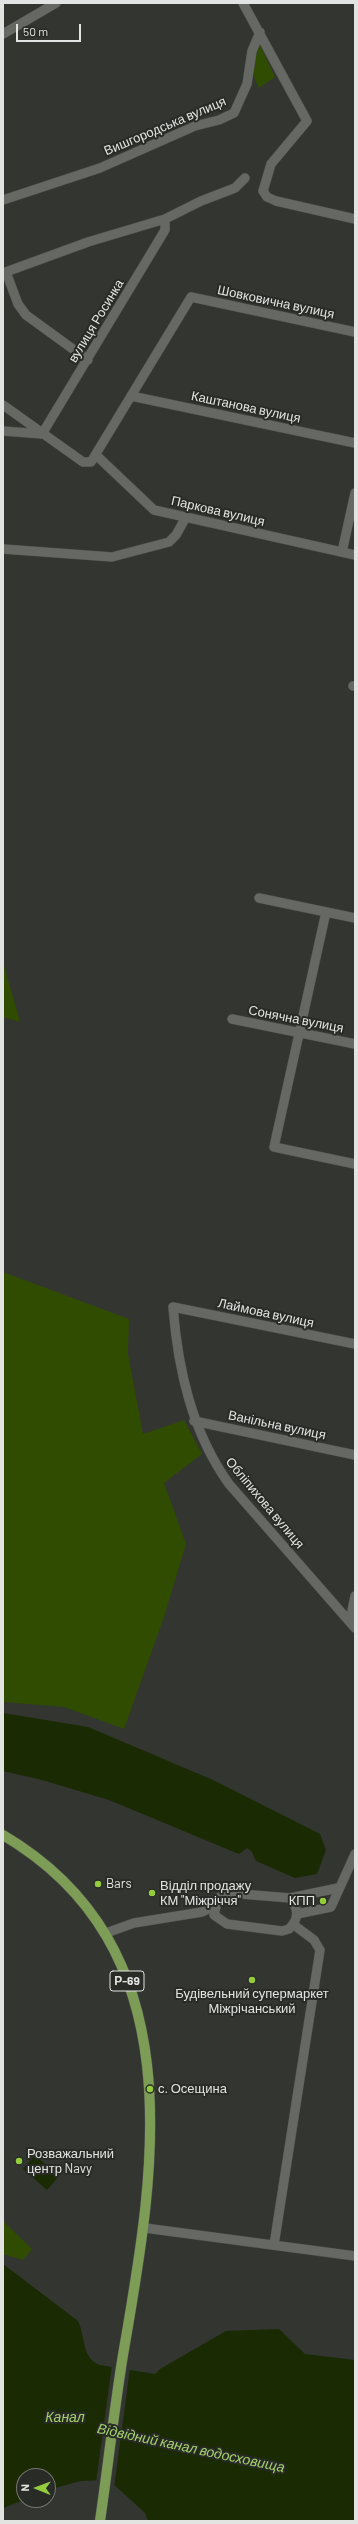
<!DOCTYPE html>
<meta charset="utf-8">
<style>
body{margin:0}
#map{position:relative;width:358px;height:2524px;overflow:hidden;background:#333531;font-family:Barlow,sans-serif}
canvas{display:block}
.frame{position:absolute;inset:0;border:4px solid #e2e4e1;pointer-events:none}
.north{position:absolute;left:16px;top:2468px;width:40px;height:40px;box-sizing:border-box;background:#292b27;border:1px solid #737571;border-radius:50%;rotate:271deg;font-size:11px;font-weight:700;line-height:16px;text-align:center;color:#e2e4e1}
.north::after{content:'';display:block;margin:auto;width:14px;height:18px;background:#93cd3e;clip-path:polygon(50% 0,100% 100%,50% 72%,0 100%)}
.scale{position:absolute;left:16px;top:24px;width:65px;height:18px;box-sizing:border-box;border:2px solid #e2e4e1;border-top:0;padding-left:5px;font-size:12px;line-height:14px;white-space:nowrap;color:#e2e4e1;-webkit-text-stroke:3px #292b27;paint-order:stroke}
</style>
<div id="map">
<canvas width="358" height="2524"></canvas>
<div class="frame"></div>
<div class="north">N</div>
<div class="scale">50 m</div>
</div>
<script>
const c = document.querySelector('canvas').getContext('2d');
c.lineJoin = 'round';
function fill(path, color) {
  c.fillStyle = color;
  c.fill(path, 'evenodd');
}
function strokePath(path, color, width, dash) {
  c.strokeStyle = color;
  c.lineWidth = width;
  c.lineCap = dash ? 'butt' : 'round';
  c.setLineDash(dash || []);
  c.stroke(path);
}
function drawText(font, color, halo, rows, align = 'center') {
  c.font = font + ' Barlow,sans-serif';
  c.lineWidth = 4;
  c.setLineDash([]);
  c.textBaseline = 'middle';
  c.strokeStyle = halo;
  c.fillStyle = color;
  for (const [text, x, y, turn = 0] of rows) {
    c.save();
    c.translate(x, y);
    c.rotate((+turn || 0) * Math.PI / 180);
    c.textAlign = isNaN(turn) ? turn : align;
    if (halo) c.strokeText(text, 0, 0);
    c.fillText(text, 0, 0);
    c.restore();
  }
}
fill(new Path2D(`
 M259,43L275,77L259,88C250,72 251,60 259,43Z
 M3,962L20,1022L3,1017Z
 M3,1272L129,1319L128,1354L143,1434L184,1420L202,1454L164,1483L186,1544L164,1617L124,1729L64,1707L3,1702Z
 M3,2221L32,2249L23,2260L3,2254Z`), '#304c00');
fill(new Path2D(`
 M3,1713L88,1727L213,1780L320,1834L326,1850L317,1874L295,1878L256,1861L252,1852L247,1848L239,1854L109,1800L42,1780L3,1771Z
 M35,2155L59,2176L47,2190L23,2169Z
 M3,2264L78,2321C86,2337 81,2358 100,2365L155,2374L160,2369L226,2331L279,2329L305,2354L355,2360V2521H148L145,2513L109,2480L80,2481L48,2490V2476H24V2500L3,2508Z`), '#1a2a02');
fill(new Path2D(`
 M112,2365L130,2368L114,2488L108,2482H96Z`), '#333531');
const minor = new Path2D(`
 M243,3L307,121L271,164L263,191L267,197L276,201L355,219
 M3,34L56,3
 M3,200L100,168L195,126L219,120L234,113L247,84L252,51L260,32
 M6,272L18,304L26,315L88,360
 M3,273L88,242L165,219L201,201L235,188L245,178
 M131,396L355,443
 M3,405L83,462H91L191,297L355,332
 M3,431L42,434L165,230V219
 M96,455L154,510L355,555
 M3,549L112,557L169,542L176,535L186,517
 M342,552L355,493
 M353,686H355
 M259,898L355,918
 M326,912L274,1147L355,1164
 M232,1019L355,1044
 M355,1344L173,1307C178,1370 192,1432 229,1484L355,1628
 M194,1421L355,1455
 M350,1621L355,1596
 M229,1893L290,1898C299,1909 299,1919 289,1929L282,1931L227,1924L214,1915L218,1898Z
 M290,1898L338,1888
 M297,1914L331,1907L355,1854
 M106,1933L134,1923L202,1912L214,1906
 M145,2228L355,2256
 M274,2245L320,1950L314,1940L294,1925`);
const major = new Path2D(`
 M3,1835C196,1949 155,2170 123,2355C114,2410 108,2466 100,2521`);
strokePath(minor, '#4f514d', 10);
strokePath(major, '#4f514d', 11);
strokePath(minor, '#666864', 9);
strokePath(major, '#7d9c56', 10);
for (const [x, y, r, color] of [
 [98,1884,4,"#93cd3e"],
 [152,1893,4,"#93cd3e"],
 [323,1901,4,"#93cd3e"],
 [252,1980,4,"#93cd3e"],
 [150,2089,4,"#93cd3e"],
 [19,2161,4,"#93cd3e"]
]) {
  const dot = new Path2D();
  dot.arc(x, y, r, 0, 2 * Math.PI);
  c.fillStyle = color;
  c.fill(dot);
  strokePath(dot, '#292b27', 1.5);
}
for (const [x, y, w] of [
 [127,1981,34]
]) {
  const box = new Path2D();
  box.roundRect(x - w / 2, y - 10, w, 20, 3);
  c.fillStyle = '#292b27';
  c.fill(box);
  strokePath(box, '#e2e4e1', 1);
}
drawText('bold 12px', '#e2e4e1', null, [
 ["Р-69",127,1981]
]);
drawText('13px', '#e2e4e1', '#292b27', [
 ["Вишгородська вулиця",165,126,-23],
 ["Шовковична вулиця",276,302,12],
 ["вулиця Росинка",96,321,-59],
 ["Каштанова вулиця",246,407,12],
 ["Паркова вулиця",218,511,13],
 ["Сонячна вулиця",296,1019,11],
 ["Лаймова вулиця",266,1313,12],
 ["Ванільна вулиця",277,1425,12],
 ["Обліпихова вулиця",265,1503,50]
]);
drawText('13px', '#e2e4e1', '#292b27', [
 ["Bars",106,1884],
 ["Відділ продажу",160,1886],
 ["КМ \"Міжріччя\"",160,1901],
 ["КПП",315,1901,"right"],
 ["Будівельний супермаркет",252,1994,"center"],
 ["Міжрічанський",252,2009,"center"],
 ["с. Осещина",158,2089],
 ["Розважальний",27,2154],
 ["центр Navy",27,2169]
], 'left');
drawText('italic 14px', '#a3d16b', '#292b27', [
 ["Канал",65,2417],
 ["Відвідний канал водосховища",191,2448,12]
]);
</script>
